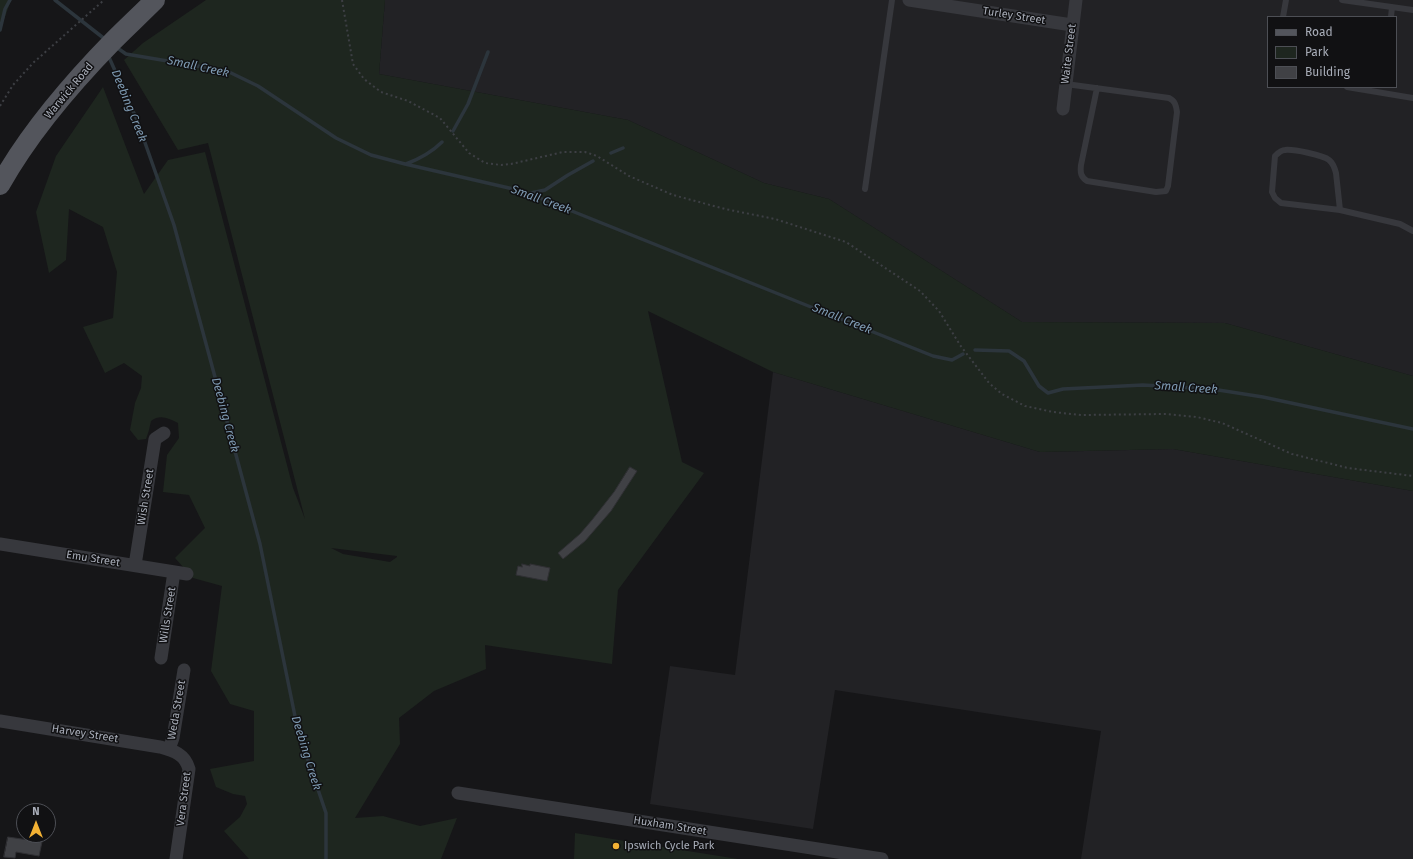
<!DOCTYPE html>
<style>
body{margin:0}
#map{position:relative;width:1413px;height:859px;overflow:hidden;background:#161618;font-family:"Fira Sans",sans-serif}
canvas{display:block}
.legend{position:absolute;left:1267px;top:16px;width:130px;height:72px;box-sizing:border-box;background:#111113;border:1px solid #4d4f55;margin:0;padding:5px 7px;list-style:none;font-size:12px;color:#a8adb8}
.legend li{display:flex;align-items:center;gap:8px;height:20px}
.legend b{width:20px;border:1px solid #4d4f55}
.north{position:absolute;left:16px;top:803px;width:40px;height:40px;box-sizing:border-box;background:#111113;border:1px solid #4d4f55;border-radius:50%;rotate:0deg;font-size:11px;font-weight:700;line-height:16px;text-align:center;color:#a8adb8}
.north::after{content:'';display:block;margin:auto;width:14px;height:18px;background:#f2b134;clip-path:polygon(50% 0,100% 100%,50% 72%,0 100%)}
</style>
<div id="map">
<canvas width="1413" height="859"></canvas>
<ul class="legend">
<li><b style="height:5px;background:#53555c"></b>Road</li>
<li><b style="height:11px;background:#1e261f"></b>Park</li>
<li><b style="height:11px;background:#404145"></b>Building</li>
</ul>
<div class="north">N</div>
</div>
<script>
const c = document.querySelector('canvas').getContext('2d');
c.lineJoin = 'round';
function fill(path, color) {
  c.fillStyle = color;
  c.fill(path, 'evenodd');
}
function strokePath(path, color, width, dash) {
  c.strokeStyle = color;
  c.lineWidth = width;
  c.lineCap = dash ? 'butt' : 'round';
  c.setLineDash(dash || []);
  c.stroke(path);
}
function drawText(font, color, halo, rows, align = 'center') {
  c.font = font + ' "Fira Sans",sans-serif';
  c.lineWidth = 3;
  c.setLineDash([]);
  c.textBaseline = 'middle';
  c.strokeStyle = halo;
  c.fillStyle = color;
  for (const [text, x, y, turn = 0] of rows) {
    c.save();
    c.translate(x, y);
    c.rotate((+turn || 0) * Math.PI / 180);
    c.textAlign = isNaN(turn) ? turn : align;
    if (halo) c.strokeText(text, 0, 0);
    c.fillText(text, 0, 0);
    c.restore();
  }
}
fill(new Path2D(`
 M385,0H1413V376L1225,323L1022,322L829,199L764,183L628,120L379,74ZM1268,17H1396V87H1268Z
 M773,372L1040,452L1173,449L1413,491V859H1081L1101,731L835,690L813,829L650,804L670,666L735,675Z`), '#222225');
fill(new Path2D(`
 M0,0H11L0,31Z
 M206,0H385L379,74L628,120L764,183L829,199L1022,322L1225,323L1413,376V491L1173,449L1040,452L773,372L648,311L682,462L704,473L618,590L612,664L485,645L486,669L434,691L399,718L400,744L355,818L383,816L420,826L457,818L441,859H249L224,831L240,817L247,804L245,796L233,794L216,787L210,769L254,761V711L230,704L211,671L222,586L193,578L175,558L205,528L189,495L163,492L167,455L179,438L178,423C168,418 160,414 151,421L149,430L146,439L138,440L130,430L135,403L141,388L142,376L124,363L105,373L83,327L113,318L117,272L103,227L69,209L66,260L49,273L36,212L56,156L103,87L144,194L168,160L205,152L293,488L305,519L208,143L178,150L124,60L143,43ZM331,548L397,556V557L390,562L343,554Z
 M575,833L738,859H574Z`), '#1e261f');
strokePath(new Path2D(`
 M55,0L106,40
 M0,30L5,9L10,0
 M116,47L126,54L227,71L258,86L336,138L371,155L405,164L522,191L933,356L952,360L963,354
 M108,55L137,120L174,225L260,544L298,731L326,813V859
 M453,131L468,104L488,52
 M611,153L623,148
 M406,164C419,159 432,152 442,142
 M531,193L545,190L568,175L593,161
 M975,350L1009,351L1024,361L1039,386L1048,393L1063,389L1143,385L1212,389L1263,397L1413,429`), '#2c353c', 3.5);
const building = new Path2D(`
 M630,467L637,471L611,511L585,541L563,559L558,553L580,534L592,520L614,492Z
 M522,564L530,566V564L550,568L547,581L516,575L518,566L522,567Z
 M8,837L42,842L39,856L16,852L15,858L4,857Z`);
fill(building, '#404145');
strokePath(building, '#303034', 1);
strokePath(new Path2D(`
 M342,0L353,64L364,79L381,92L408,101L440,118L469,153L485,163L501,165L511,164L563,152H585L597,156L629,176L673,195L725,209L775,219L846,242L920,291L939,311L960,345L989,383L1002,394L1025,406L1053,412L1081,415L1166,414L1197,417L1222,423L1292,454L1348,468L1413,476
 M0,106L13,85L33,63L104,0`), '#3d3f44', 2, [2, 3]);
strokePath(new Path2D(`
 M1342,0L1413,10
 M1283,17L1286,0
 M1391,17L1392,7
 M1066,84L1169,98C1175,101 1176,105 1177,112L1168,186L1166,191L1156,192L1087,181C1081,177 1080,173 1081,165L1097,88
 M1347,87L1413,98
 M865,189L892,0
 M1340,210L1336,173C1335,169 1333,163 1329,160C1323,155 1293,149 1285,150C1281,150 1278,153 1275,156L1272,192L1275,198L1281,203L1340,210L1400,224L1413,231`), '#37383d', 6);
strokePath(new Path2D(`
 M909,0L1072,25
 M1063,109L1076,0
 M0,544L187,574
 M135,565L155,439L164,433
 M161,658L174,572
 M0,721L160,747C174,751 185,754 189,769L176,859
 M169,749L173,738L184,670
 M458,793L882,859`), '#37383d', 13);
strokePath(new Path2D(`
 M0,185C29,133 71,84 113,41C127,27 141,14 155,0`), '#53555c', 20);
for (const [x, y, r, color] of [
 [616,846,4,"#f2b134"]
]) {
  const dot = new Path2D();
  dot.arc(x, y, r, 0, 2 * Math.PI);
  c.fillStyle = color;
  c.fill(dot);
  strokePath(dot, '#111113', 1.5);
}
drawText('11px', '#a8adb8', '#111113', [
 ["Turley Street",1014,16,9],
 ["Waite Street",1069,54,-83],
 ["Warwick Road",69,91,-50],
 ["Wish Street",146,497,-81],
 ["Emu Street",93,559,9],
 ["Wills Street",168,615,-81],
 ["Weda Street",177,710,-80],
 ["Harvey Street",85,734,9],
 ["Vera Street",184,799,-83],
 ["Huxham Street",670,826,9]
]);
drawText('11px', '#a8adb8', '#111113', [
 ["Ipswich Cycle Park",624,846]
], 'left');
drawText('italic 12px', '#7f9bb3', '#111113', [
 ["Small Creek",198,67,12],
 ["Deebing Creek",129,106,68],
 ["Small Creek",541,200,20],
 ["Small Creek",842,319,22],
 ["Small Creek",1186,388,4],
 ["Deebing Creek",225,415,75],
 ["Deebing Creek",306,753,73]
]);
</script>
